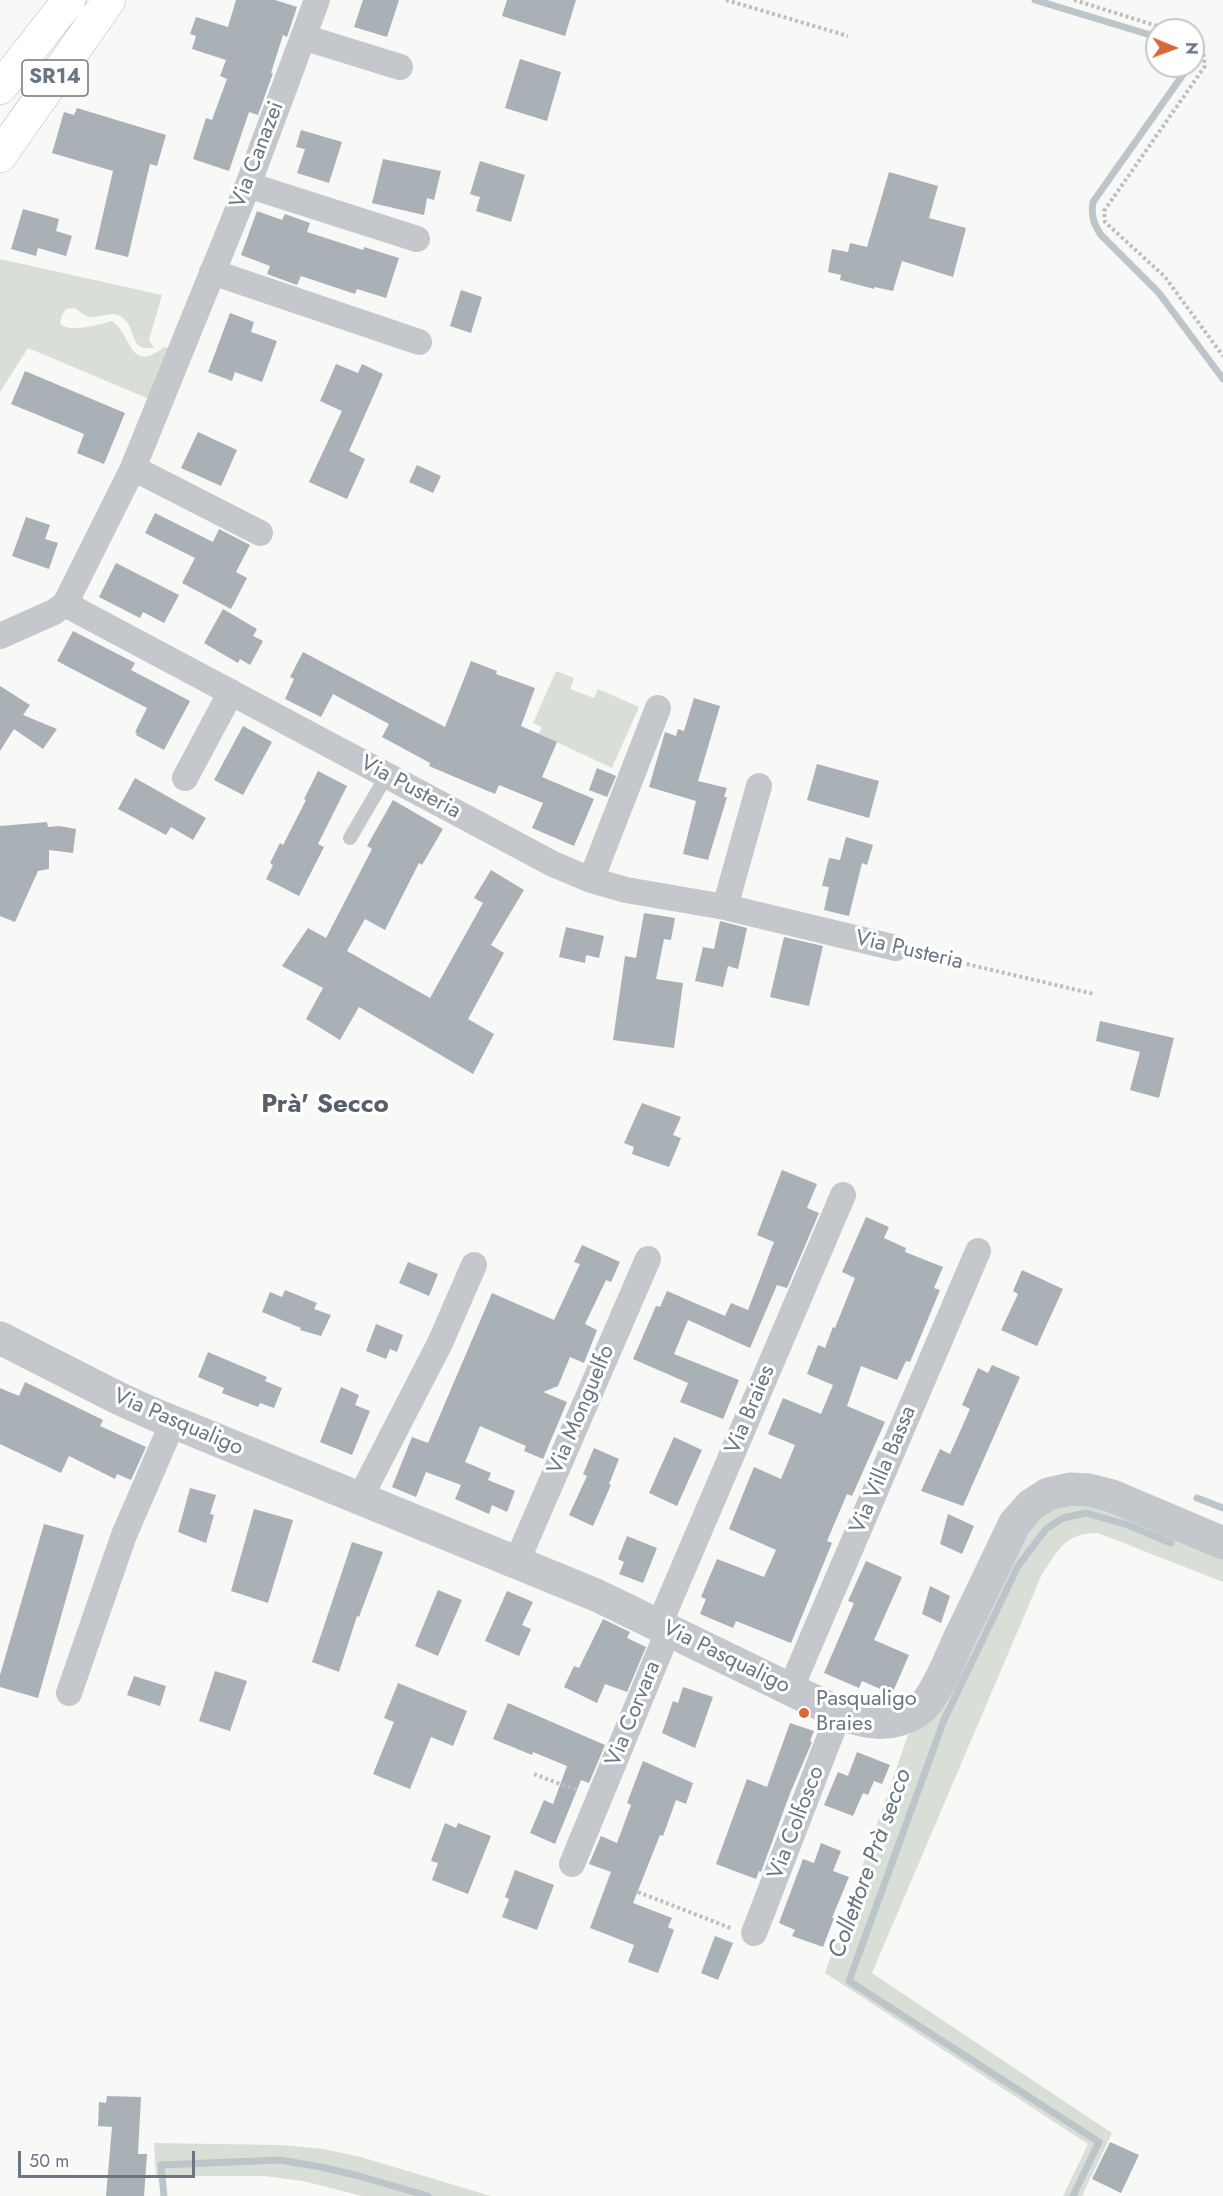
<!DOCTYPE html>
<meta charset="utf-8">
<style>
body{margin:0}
#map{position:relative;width:1223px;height:2196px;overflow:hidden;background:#f8f8f6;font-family:Jost,sans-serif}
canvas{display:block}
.north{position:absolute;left:1145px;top:18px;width:60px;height:60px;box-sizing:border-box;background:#fff;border:2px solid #c3c8ce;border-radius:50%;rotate:91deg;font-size:16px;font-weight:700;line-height:24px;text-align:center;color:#697684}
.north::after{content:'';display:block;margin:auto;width:21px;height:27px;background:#d86936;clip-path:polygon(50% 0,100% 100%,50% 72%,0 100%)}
.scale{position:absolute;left:18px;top:2151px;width:177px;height:27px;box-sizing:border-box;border:3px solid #697684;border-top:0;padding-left:8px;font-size:18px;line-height:21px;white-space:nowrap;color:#697684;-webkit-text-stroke:4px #fff;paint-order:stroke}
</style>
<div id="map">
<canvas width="1223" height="2196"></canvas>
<div class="north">N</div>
<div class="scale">50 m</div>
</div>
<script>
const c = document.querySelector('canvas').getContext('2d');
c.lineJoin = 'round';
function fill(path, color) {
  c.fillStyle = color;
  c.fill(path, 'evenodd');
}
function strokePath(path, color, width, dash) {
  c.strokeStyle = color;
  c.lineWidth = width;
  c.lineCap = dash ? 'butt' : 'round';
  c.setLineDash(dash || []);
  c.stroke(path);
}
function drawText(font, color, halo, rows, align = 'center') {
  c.font = font + ' Jost,sans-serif';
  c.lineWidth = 6;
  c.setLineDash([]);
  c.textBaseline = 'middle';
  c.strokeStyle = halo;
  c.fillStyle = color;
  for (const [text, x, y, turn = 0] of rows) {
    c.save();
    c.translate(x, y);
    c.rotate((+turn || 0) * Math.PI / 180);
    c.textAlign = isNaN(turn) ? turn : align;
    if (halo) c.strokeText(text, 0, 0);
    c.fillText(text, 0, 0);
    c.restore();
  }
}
fill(new Path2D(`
 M0,259L162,295L149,340L154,348C128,351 138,331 123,318C111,308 99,321 87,316C83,315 79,310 74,308L66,309L62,315L60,324C71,333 98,325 112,321C132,334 129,375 164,347L169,349L149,399L28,348L0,392Z
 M556,671L574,678L570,689L594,698L598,689L639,707L612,768L539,734L542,727L533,723Z
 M1071,1503H1089L1223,1555V1582L1098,1533C1064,1533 1060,1549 1042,1574L872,1973L1112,2133L1082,2196H1063L1088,2144L825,1973L908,1735L934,1716L1026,1530L1052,1509Z
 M154,2143L281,2145L324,2149L361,2157L491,2196H362L303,2181L264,2176H156Z`), '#d9dfd7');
strokePath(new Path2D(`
 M1035,0L1157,37
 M1189,66L1093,202C1091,215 1093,223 1101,235L1159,293L1223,379
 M1197,1498L1223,1508
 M164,2196L161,2165L280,2160L321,2167L359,2176L428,2196
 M1073,2196L1099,2142L849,1981L944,1720L1018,1566L1046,1529L1063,1518L1086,1513L1125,1524L1171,1543`), '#bcc5ca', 7);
fill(new Path2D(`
 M236,0H275L297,7L287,37L283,35L271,73H273L258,115L249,112L229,171L193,159L206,118L212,120L227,79L220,76L226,60L192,49L196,36L190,34L196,17L228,27Z
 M363,0H399L387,37L354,27Z
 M507,0H576L565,36L502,16Z
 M520,59L561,72L547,121L505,108Z
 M77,108L166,135L157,166L150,164L128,257L95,249L113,171L52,153L64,112L74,115Z
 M301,130L342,142L329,183L297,173L305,149L296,147Z
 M383,159L441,171L434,200L427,198L424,215L372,203Z
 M480,161L525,175L511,222L476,211L480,197L470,194Z
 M889,172L938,186L929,218L966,228L953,277L902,261L893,291L874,287V289L840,280L841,275L828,272L832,249L848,252L850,243L867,247Z
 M23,209L59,219L56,231L72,236L66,256L38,248L36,256L11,249Z
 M257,211L282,220L285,214L310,223L307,232L363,250L364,247L399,258L386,298L357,289L355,294L301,276L297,285L267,274L270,266L241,255Z
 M461,290L482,297L471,333L450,326Z
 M230,313L254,322L251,332L277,341L262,382L235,372L232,381L208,372Z
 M336,364L358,373L362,364L383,374L349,451L365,459L347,499L309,482L342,411L320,401Z
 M25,371L125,413L104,464L77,453L84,434L11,404Z
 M198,432L237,450L221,486L181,468Z
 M417,465L441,476L433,493L409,482Z
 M155,513L213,542L219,529L250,545L236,572L247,578L231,609L182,583L195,558L145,533Z
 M26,517L50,525L45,539L58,543L49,569L12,556Z
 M116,563L179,595L164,623L143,612L140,618L99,597Z
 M223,609L257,629L253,636L263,641L250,665L240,659L238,663L204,643Z
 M73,631L135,663L131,670L190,701L164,750L136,735L137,733L135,732L147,708L57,661Z
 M303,652L445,727L471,661L497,671L496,674L535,688L521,726L557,742L542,777L594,799L574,846L532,828L543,803L499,785L495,794L429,766L430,763L382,737L389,724L333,694L321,717L285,699L294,679L290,677Z
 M0,686L30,705L23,715L57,729L43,749L14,729L0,751Z
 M694,698L720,706L698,781L727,788L724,797H727L708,860L683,854L696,801L649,787L665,732L676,736L678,729L684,731Z
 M243,726L272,742L243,795L214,780Z
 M817,764L879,781L869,818L807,800Z
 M597,768L616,776L607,797L589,790Z
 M318,771L347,786L318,844L324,847L299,896L266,879L273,865L270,863L280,843L283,845L306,800L304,799Z
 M135,778L206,818L193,840L171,827L166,835L118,809Z
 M393,800L443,829L422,865L419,863L385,930L365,919L347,951L430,998L483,903L474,898L491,870L524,890L491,945L504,953L468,1019L494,1034L473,1074L359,1007L340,1040L306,1019L323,988L282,966L308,928L326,938L372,849L367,846Z
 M47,822L48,827L59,826L76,829L73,853L49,850V869L38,871L15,922L0,916V826Z
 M846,837L873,845L867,865L862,863L849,916L824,910L829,887L822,886L829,858L840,860Z
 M644,913L675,918L671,940L664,939L656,979L683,983L674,1048L613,1040L625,956L636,958Z
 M720,921L747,928L738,969L728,966L723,987L695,981L703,947L714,949Z
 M566,927L604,936L599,958L586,955L585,963L559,957Z
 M784,937L823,946L809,1006L770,997Z
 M1100,1021L1174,1038L1159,1098L1130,1090L1140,1052L1096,1041Z
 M642,1103L681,1117L673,1135L681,1138L669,1167L632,1154L634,1147L624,1143Z
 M782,1170L817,1184L807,1208L819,1213L787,1288L777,1285L750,1348L688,1320L674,1354L739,1380L723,1419L680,1402L688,1383L633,1359L656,1306L660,1307L667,1291L725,1316L731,1303L748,1310L774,1242L757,1235Z
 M866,1217L889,1227L884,1238L906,1248L905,1252L943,1267L934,1288L940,1290L910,1362L906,1361L897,1380L861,1366L847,1406L885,1422L852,1496L847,1494L827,1541L832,1543L791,1643L736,1621L733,1628L700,1614L706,1599L701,1597L717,1559L764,1577L776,1550L729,1529L754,1467L781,1479L795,1445L768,1434L783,1398L821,1414L833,1385L807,1374L818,1345L825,1348L833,1327L835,1328L855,1278L842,1272Z
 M582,1245L620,1262L611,1282L606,1280L585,1324L597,1330L584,1363L570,1357L558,1386L543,1392L567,1402L543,1459L524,1451L526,1446L480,1426L465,1462L491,1473L488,1480L515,1491L507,1512L492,1505L489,1514L455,1499L461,1485L426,1472L416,1497L392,1487L412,1437L428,1443L492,1293L554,1320L580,1264L574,1262Z
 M408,1262L438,1274L429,1296L399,1283Z
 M1022,1270L1063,1289L1037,1346L1001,1330L1018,1294L1013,1291Z
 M285,1290L317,1303L314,1309L331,1315L321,1336L300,1330L301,1328L262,1312L270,1292L282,1297Z
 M376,1324L403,1335L397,1352L390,1349L386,1359L366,1351Z
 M208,1352L267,1377L265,1381L282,1388L274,1408L260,1403L258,1407L222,1393L224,1388L198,1377Z
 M992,1365L1020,1377L963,1506L921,1491L940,1449L950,1454L970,1409L962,1405L978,1368L988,1373Z
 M25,1382L103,1420L100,1426L146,1447L131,1480L117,1474L115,1479L69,1456L61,1473L0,1444V1388L19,1396Z
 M341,1387L359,1395L355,1405L370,1411L352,1455L320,1442Z
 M674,1437L702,1450L677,1506L649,1493Z
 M594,1448L619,1459L609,1484L611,1485L593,1526L569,1515L587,1476L583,1474Z
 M190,1488L216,1495L210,1514L214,1515L206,1543L178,1532Z
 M254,1509L293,1520L268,1603L231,1591Z
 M948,1514L974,1526L962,1554L940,1544Z
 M44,1524L84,1535L38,1698L0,1687V1675Z
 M627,1536L657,1548L643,1583L619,1574L624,1562L618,1559Z
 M352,1542L383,1552L359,1617L357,1616L339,1672L312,1662Z
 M866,1561L902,1577L874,1640L909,1655L892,1694L862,1681L859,1688L824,1673L854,1603L848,1601Z
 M930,1586L950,1596L941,1623L922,1614Z
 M438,1590L462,1600L438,1656L415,1646Z
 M507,1591L533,1602L522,1625L531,1629L519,1656L485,1641Z
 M603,1619L630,1632L627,1638L646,1647L627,1692L605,1684L597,1703L564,1687L574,1666L579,1668Z
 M215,1671L247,1681L230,1731L199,1721Z
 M134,1676L166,1686L160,1706L127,1695Z
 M398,1683L467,1711L453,1746L431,1737L410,1789L373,1774L394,1722L384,1718Z
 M683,1687L713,1697L695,1748L662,1733L673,1701L678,1703Z
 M508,1703L605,1745L589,1783L581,1780L555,1844L530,1833L544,1800L553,1804L567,1766L533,1752L532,1755L493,1739Z
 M790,1723L814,1731L810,1741L812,1742L791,1791L761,1872L759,1871L756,1879L716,1864L747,1779L767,1787Z
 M857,1752L890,1765L882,1784L874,1781L868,1795L863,1793L853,1816L824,1805L838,1772L848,1776Z
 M643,1761L693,1783L686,1804L676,1800L663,1836L660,1835L633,1903L672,1918L668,1927L674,1930L658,1973L628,1962L634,1945L590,1928L611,1872L589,1864L601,1836L617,1843L631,1805L627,1803Z
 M445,1823L456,1828L458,1823L491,1836L468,1894L432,1880L438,1863L431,1861Z
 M821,1843L841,1851L833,1871L849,1877L832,1918H834L823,1947L792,1936L795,1930L779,1923L803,1859L814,1863Z
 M515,1870L554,1885L537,1930L502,1917L509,1899L505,1897Z
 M715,1936L733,1943L718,1980L701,1973Z
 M107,2096L141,2097L138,2154H147L144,2196H106L112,2127L98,2126L99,2102L106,2103Z
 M1110,2142L1139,2155L1121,2193L1092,2179Z`), '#a9b0b6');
const primary = new Path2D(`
 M0,88L69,0
 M0,156L109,0`);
strokePath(primary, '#b5b9bd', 34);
strokePath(new Path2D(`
 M726,0L848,36
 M1074,0L1170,30
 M1193,40L1203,50L1205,66L1104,211L1105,222L1165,277L1223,356
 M920,953L1094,994
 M534,1774L576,1790
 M638,1892L733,1929`), '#bcbec1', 4, [3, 3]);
strokePath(new Path2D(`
 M350,838L387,775`), '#c4c7cb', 14);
strokePath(new Path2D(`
 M303,37L400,67
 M248,185L417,239
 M212,272L419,342
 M133,468L260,533
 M65,604L553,864L591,880L626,890L725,907L896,948
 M0,636L54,612L65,604L133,468L248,185L317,0
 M185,778L231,692
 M591,880L658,708
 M725,907L759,786
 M360,1498L440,1343L474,1265
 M517,1561L648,1259
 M659,1625L843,1195
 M790,1690L978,1251
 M69,1693L124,1535L173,1422
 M572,1864L669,1629
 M754,1933L839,1713`), '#c4c7cb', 26);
strokePath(new Path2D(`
 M0,1338L118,1398L151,1413L596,1595L839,1713C867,1724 892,1728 918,1711C935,1699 950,1659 959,1639C978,1601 996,1562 1015,1523L1031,1505L1048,1494L1070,1489L1089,1490L1112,1496L1223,1543`), '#c4c7cb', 33);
strokePath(primary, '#fff', 33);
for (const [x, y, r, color] of [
 [804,1713,6,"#d86936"]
]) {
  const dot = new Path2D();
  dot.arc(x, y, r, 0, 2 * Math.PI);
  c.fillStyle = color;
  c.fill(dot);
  strokePath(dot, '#fff', 2);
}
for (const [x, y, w] of [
 [55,78,66]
]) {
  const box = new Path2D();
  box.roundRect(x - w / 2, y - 18, w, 36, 4.5);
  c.fillStyle = '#fff';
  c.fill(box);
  strokePath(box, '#697684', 1.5);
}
drawText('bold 21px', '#697684', null, [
 ["SR14",55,78]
]);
drawText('22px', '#697684', '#fff', [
 ["Via Canazei",258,155,-69],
 ["Via Pusteria",410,788,28],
 ["Via Pusteria",909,951,13],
 ["Via Monguelfo",582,1410,-67],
 ["Via Braies",751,1410,-67],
 ["Via Pasqualigo",178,1423,23],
 ["Via Villa Bassa",884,1470,-67],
 ["Via Pasqualigo",726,1658,26],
 ["Via Corvara",634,1714,-68],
 ["Via Colfosco",797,1823,-69]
]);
drawText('22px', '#697684', '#fff', [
 ["Pasqualigo",816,1700],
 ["Braies",816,1725]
], 'left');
drawText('italic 24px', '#657780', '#fff', [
 ["Collettore Prà secco",871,1864,-70]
]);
drawText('bold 26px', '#57606a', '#fff', [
 ["Prà' Secco",325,1106]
]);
</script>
